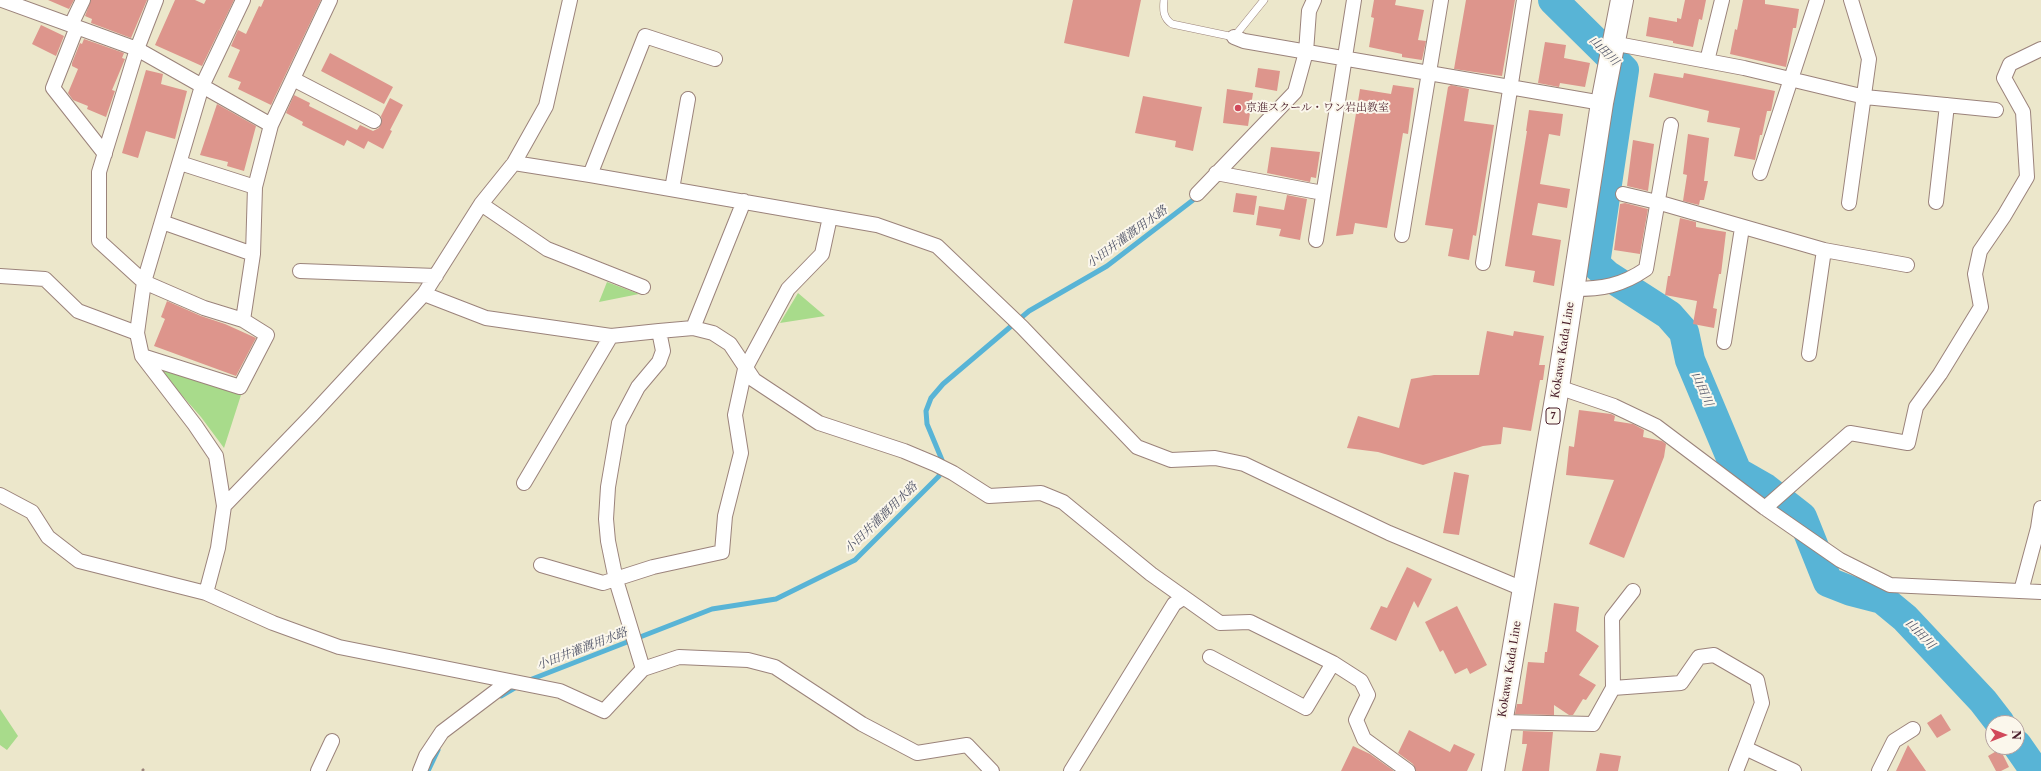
<!DOCTYPE html>
<meta charset="utf-8">
<style>
body{margin:0}
#map{position:relative;width:2041px;height:771px;overflow:hidden;background:#ece7cb;font-family:"Libre Caslon Text",serif}
canvas{display:block}
.north{position:absolute;left:1985px;top:715px;width:40px;height:40px;box-sizing:border-box;background:#fbf7ec;border:1px solid #b4a19f;border-radius:50%;rotate:90deg;font-size:11px;font-weight:700;line-height:16px;text-align:center;color:#4a1f2b}
.north::after{content:'';display:block;margin:auto;width:14px;height:18px;background:#d1495b;clip-path:polygon(50% 0,100% 100%,50% 72%,0 100%)}
</style>
<div id="map">
<canvas width="2041" height="771"></canvas>
<div class="north">N</div>
</div>
<script>
const c = document.querySelector('canvas').getContext('2d');
c.lineJoin = 'round';
function fill(path, color) {
  c.fillStyle = color;
  c.fill(path, 'evenodd');
}
function strokePath(path, color, width, dash) {
  c.strokeStyle = color;
  c.lineWidth = width;
  c.lineCap = dash ? 'butt' : 'round';
  c.setLineDash(dash || []);
  c.stroke(path);
}
function drawText(font, color, halo, rows, align = 'center') {
  c.font = font + ' "Libre Caslon Text","Noto Serif JP",serif';
  c.lineWidth = 4;
  c.setLineDash([]);
  c.textBaseline = 'middle';
  c.strokeStyle = halo;
  c.fillStyle = color;
  for (const [text, x, y, turn = 0] of rows) {
    c.save();
    c.translate(x, y);
    c.rotate((+turn || 0) * Math.PI / 180);
    c.textAlign = isNaN(turn) ? turn : align;
    if (halo) c.strokeText(text, 0, 0);
    c.fillText(text, 0, 0);
    c.restore();
  }
}
fill(new Path2D(`
 M607,282L639,294L599,302Z
 M798,293L825,316L780,323Z
 M157,367L241,395L224,448L201,417Z
 M0,709L18,736L7,750L0,745Z`), '#a8db8b');
strokePath(new Path2D(`
 M527,681L712,609L776,599L855,560L939,476L942,460L927,424L926,411L931,398L943,384L1029,311L1107,266L1197,197
 M501,696L518,686
 M428,771L438,750`), '#58b4d6', 5);
strokePath(new Path2D(`
 M1553,0L1624,70L1595,264L1607,275L1669,315L1684,332L1690,360L1737,472L1765,488L1802,517L1828,582L1851,591L1882,599L1905,618L1983,701L2000,723
 M2017,745L2035,771`), '#58b4d6', 30);
fill(new Path2D(`
 M48,0H74L69,9Z
 M91,0H147L131,38L91,23L92,19L85,16Z
 M175,0H195L204,4L206,0H234L202,66L155,45Z
 M264,0H321L271,105L238,89L241,82L228,77L240,50L231,46L238,30L246,34L259,6L261,7Z
 M1073,0H1141L1129,57L1064,43Z
 M1374,0H1396L1395,5L1424,10L1418,40L1426,41L1422,60L1402,57V54L1369,47L1374,18L1371,17Z
 M1466,0H1515L1502,76L1454,69Z
 M1685,0H1706L1702,20L1699,19L1693,47L1673,43V41L1646,36L1649,17L1677,22V18L1681,19Z
 M1743,0H1765V4L1799,9L1796,28H1793L1786,67L1730,54L1735,29L1737,30Z
 M41,25L64,36L56,56L32,44Z
 M84,39L124,53L122,58L125,59L112,90L115,91L106,117L87,109L88,106L73,100L68,93L78,69L72,66V63L80,43L82,44Z
 M1545,42L1566,45L1564,58L1590,63L1585,87L1560,83L1559,87L1538,83Z
 M330,53L393,87L384,104L321,71Z
 M1258,68L1280,71L1277,91L1255,87Z
 M146,70L163,74L161,84L187,91L175,139L146,131L138,158L122,153Z
 M1654,73L1683,78L1684,73L1775,91L1771,111H1767L1762,135H1760L1755,160L1734,156L1740,128L1707,122L1709,111L1649,97Z
 M1393,85L1414,88L1408,134L1403,133L1387,228L1355,223L1353,234L1336,236L1360,89L1391,94Z
 M1451,85L1469,89L1464,121L1494,125L1476,236L1473,235L1469,260L1448,256L1453,229L1425,225L1448,87Z
 M1227,89L1253,93L1248,126L1223,123Z
 M294,95L310,103L309,106L357,130L360,125L373,131L379,128L382,121L381,116L390,98L403,105L390,130L392,131L383,149L368,141L364,149L347,140L344,146L302,125L303,122L286,113Z
 M1143,96L1202,107L1193,151L1175,147L1176,141L1135,133Z
 M217,104L256,126L244,171L227,166L228,162L200,155Z
 M1529,110L1563,114L1560,136L1549,134L1540,184L1570,189L1567,208L1538,203L1532,235L1561,240L1554,286L1533,282L1535,271L1505,266L1527,131H1526Z
 M1688,134L1709,138L1704,181H1708L1704,200H1700L1699,205L1683,201L1687,175L1683,174Z
 M1633,140L1654,144L1648,191L1627,186Z
 M1271,147L1320,152L1316,178L1311,177L1310,182L1267,173Z
 M1236,193L1257,196L1254,215L1233,212Z
 M1287,195L1307,199L1300,240L1279,236L1281,229L1256,225L1259,206L1284,210Z
 M1625,203L1648,209L1640,254L1614,250L1620,204Z
 M1680,218L1696,222V227L1726,232L1721,274H1719L1713,308L1717,309L1714,328L1693,324L1697,301L1665,295L1668,276H1670Z
 M167,301L201,316L225,324L256,338L236,376L154,346L165,319L161,317Z
 M1487,331L1513,336L1514,331L1544,336L1539,365H1545L1543,380H1540L1531,431L1503,427L1501,444L1483,446L1423,465L1378,452L1347,448L1358,416L1399,428L1411,379L1434,375H1479Z
 M1579,410L1611,414L1615,416L1614,421L1633,424L1644,430L1643,437L1662,441L1666,444L1664,457L1624,558L1589,544L1614,480L1566,475L1569,446L1574,447Z
 M1454,472L1469,475L1459,535L1443,533Z
 M1407,567L1432,579L1418,608L1414,601L1396,641L1370,629L1381,606L1387,608Z
 M1554,603L1579,607L1576,631L1599,646L1579,675L1596,685L1586,700L1583,699L1573,715H1569L1554,705V715L1515,714L1517,704H1522L1528,662L1544,663L1545,652H1547Z
 M1457,606L1487,665L1470,674L1467,668L1455,674L1443,650L1440,652L1425,622Z
 M1941,714L1951,730L1937,738L1927,723Z
 M1409,730L1450,752L1454,744L1475,754L1467,771H1416L1413,764L1398,753Z
 M1523,731L1553,732L1549,771H1522L1527,744H1522Z
 M1908,745L1926,771H1896Z
 M1353,746L1370,754L1394,771H1341Z
 M2000,749L2009,767L2001,771H1996L1988,756Z
 M1600,753L1621,756L1618,771H1596Z`), '#dd958c');
const service = new Path2D(`
 M1164,0C1163,10 1163,18 1172,24L1234,37L1264,0`);
const minor = new Path2D(`
 M2,0L137,49L271,125
 M156,0L137,49L99,172V241L144,282L204,308L243,320L253,254L255,187L271,125L330,0
 M71,25L83,0
 M77,27L53,88L105,154
 M1234,37L1244,41L1602,103
 M1612,43L1744,68L1865,97L1996,110
 M1707,61L1722,0
 M293,79L374,121
 M180,163L255,187
 M514,163L590,175L877,225L937,246L1022,327L1137,447L1171,460L1215,458L1244,464L1389,533L1523,589
 M1216,173L1323,193
 M1760,173L1817,0
 M590,175L645,36L715,59
 M672,189L688,99
 M1197,194L1295,92L1306,52L1309,11L1314,0
 M1623,194L1657,202L1824,250L1907,265
 M1936,202L1947,105
 M1849,203L1869,59L1851,0
 M481,204L547,249L643,287
 M162,222L253,254
 M1402,235L1441,0
 M1316,240L1354,0
 M1483,263L1524,0
 M300,271L436,276
 M0,276L45,279L78,311L137,333
 M1573,289C1602,289 1621,286 1646,269L1671,125
 M424,294L486,318L611,336L659,331
 M693,328L744,201
 M1724,342L1742,228
 M1809,354L1824,250
 M142,356L240,387L267,335L243,320
 M1558,387L1614,406L1656,426L1765,508L1840,560L1890,585L2041,592
 M524,483L611,336
 M0,495L32,512L48,537L79,561L206,593L273,623L339,647L560,691L604,711L643,669L679,657L748,660L775,667L862,724L917,753L967,745L992,771
 M224,506L312,415L424,294L481,204L514,163L546,106L570,0
 M1765,508L1850,433L1908,443L1916,407L1940,374L1981,307L1975,274L1980,251L2004,216L2027,177L2023,112L2004,78L2010,64L2041,49
 M541,565L603,583L653,567L722,552L725,516L741,453L735,415L745,369L788,289L822,254L830,217
 M2021,591L2038,528L2041,508
 M206,593L218,548L224,506L216,456L195,425L142,356L137,333L144,282L202,86L243,0
 M1210,657L1306,708L1333,663
 M643,669L616,580L608,541L606,519L608,487L619,423L638,387L659,362L663,351L659,331L693,328L713,333L730,344L754,380L819,423L904,451L935,464L953,473L989,496L1041,493L1063,502L1151,574L1220,623L1250,622L1333,663L1361,681L1368,695L1356,720L1364,739L1408,771
 M1613,688L1681,683L1699,657L1714,655L1757,680L1762,703L1745,748L1794,771
 M1502,722L1593,724L1613,688L1612,618L1633,591
 M318,771L332,741
 M420,771L426,756L442,732L508,682
 M1071,771L1174,604L1183,598
 M1736,771L1745,748
 M1879,771L1894,741L1913,729`);
const primary = new Path2D(`
 M1493,771L1558,387L1602,103L1622,0`);
strokePath(service, '#9b837b', 8);
strokePath(minor, '#9b837b', 16);
strokePath(primary, '#9b837b', 24);
strokePath(new Path2D(`
 M142,771L144,769`), '#9b837b', 2.5, [3, 3]);
strokePath(service, '#fff', 7);
strokePath(minor, '#fff', 14);
strokePath(primary, '#fff', 22);
for (const [x, y, r, color] of [
 [1238,108,4,"#d1495b"]
]) {
  const dot = new Path2D();
  dot.arc(x, y, r, 0, 2 * Math.PI);
  c.fillStyle = color;
  c.fill(dot);
  strokePath(dot, '#fbf7ec', 1.5);
}
for (const [x, y, w] of [
 [1553,416,14]
]) {
  const box = new Path2D();
  box.roundRect(x - w / 2, y - 8, w, 16, 3);
  c.fillStyle = '#fbf7ec';
  c.fill(box);
  strokePath(box, '#4a1f2b', 1);
}
drawText('bold 10px', '#4a1f2b', null, [
 ["7",1553,416]
]);
drawText('11px', '#4a1f2b', '#fbf7ec', [
 ["京進スクール・ワン岩出教室",1246,108]
], 'left');
drawText('11px', '#4a1f2b', '#fbf7ec', [
 ["Kokawa Kada Line",1563,350,-81],
 ["Kokawa Kada Line",1510,669,-81]
]);
drawText('italic 12px', '#4f5367', '#fbf7ec', [
 ["山田川",1604,51,45],
 ["小田井灌漑用水路",1127,237,-36],
 ["山田川",1702,389,67],
 ["小田井灌漑用水路",881,518,-44],
 ["山田川",1920,634,46],
 ["小田井灌漑用水路",582,649,-21]
]);
</script>
